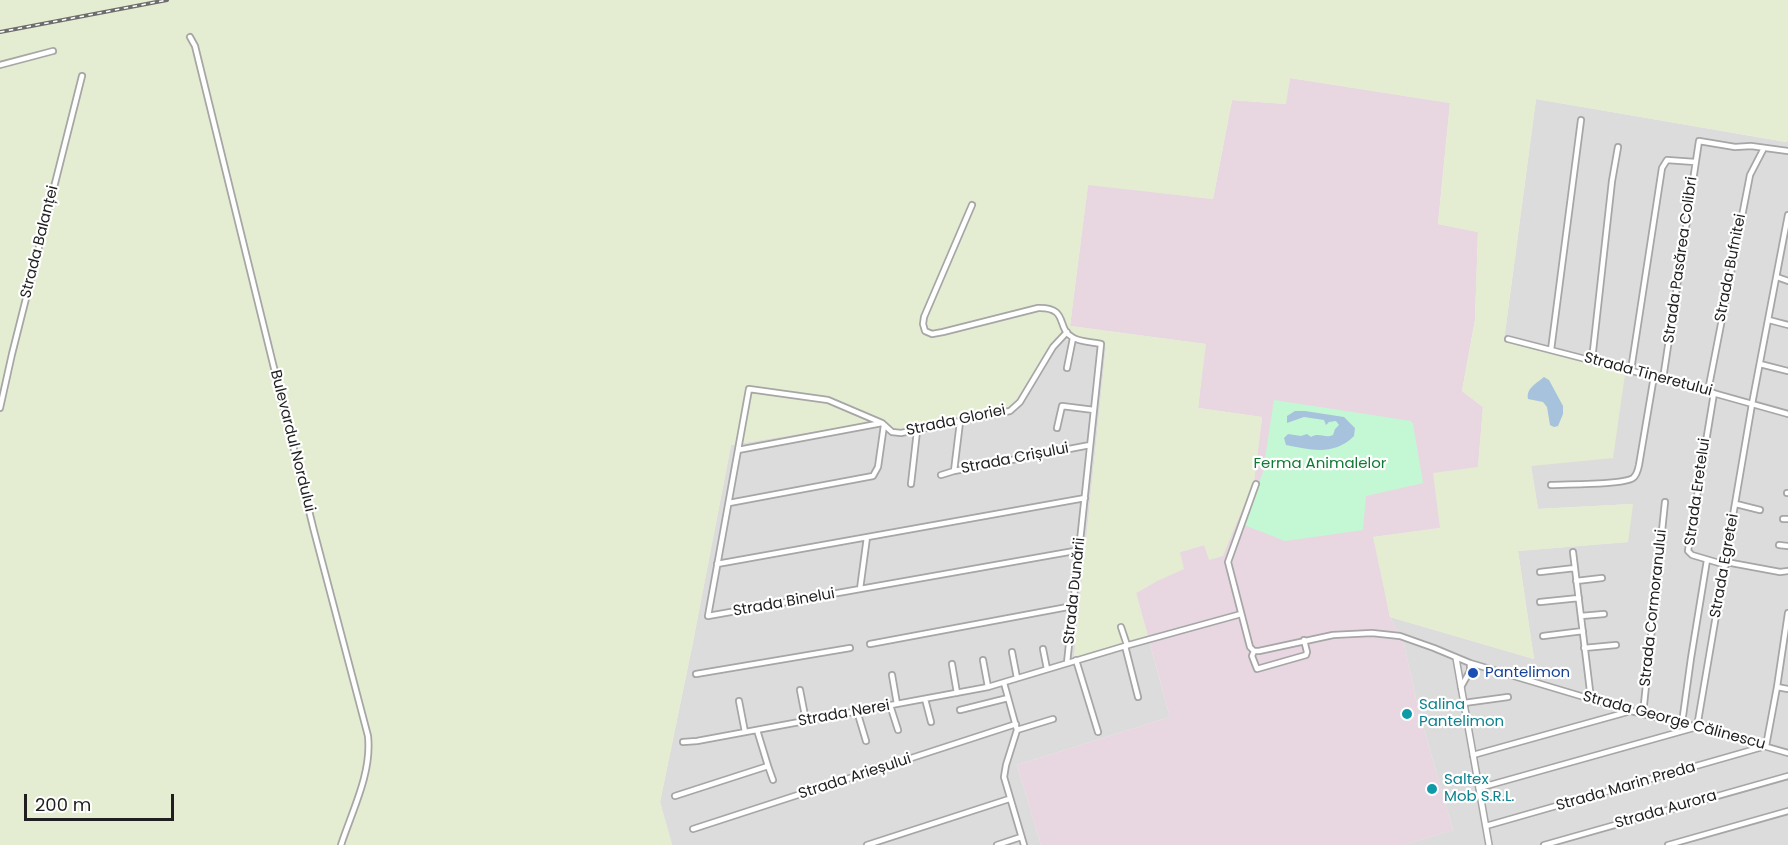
<!DOCTYPE html>
<meta charset="utf-8">
<style>
body{margin:0}
#map{position:relative;width:1788px;height:845px;overflow:hidden;background:#efeee5;font-family:Poppins,sans-serif}
canvas{display:block}
.scale{position:absolute;left:24px;top:794px;width:150px;height:27px;box-sizing:border-box;border:3px solid #1f1f1f;border-top:0;padding-left:8px;font-size:18px;line-height:21px;white-space:nowrap;color:#1f1f1f;-webkit-text-stroke:4px #fff;paint-order:stroke}
</style>
<div id="map">
<canvas width="1788" height="845"></canvas>
<div class="scale">200 m</div>
</div>
<script>
const c = document.querySelector('canvas').getContext('2d');
c.lineJoin = 'round';
function fill(path, color) {
  c.fillStyle = color;
  c.fill(path, 'evenodd');
}
function strokePath(path, color, width, dash) {
  c.strokeStyle = color;
  c.lineWidth = width;
  c.lineCap = dash ? 'butt' : 'round';
  c.setLineDash(dash || []);
  c.stroke(path);
}
function drawText(font, color, halo, rows, align = 'center') {
  c.font = font + ' Poppins,sans-serif';
  c.lineWidth = 4.5;
  c.setLineDash([]);
  c.textBaseline = 'middle';
  c.strokeStyle = halo;
  c.fillStyle = color;
  for (const [text, x, y, turn = 0] of rows) {
    c.save();
    c.translate(x, y);
    c.rotate((+turn || 0) * Math.PI / 180);
    c.textAlign = isNaN(turn) ? turn : align;
    if (halo) c.strokeText(text, 0, 0);
    c.fillText(text, 0, 0);
    c.restore();
  }
}
fill(new Path2D(`
 M1536,99L1786,142L1788,140V845H1403L1453,830L1419,712L1404,644L1390,617L1534,659L1518,551L1627,542L1632,504L1538,509L1531,466L1624,374L1504,340Z
 M1055,338L1106,346L1074,658L1148,637L1170,717L1017,765L1041,845H672L660,802L692,647L731,445L883,420L898,430L958,420L997,411L1007,408L1014,403Z`), '#dddcdc');
fill(new Path2D(`
 M1290,78L1450,103L1438,224L1478,232L1475,320L1462,391L1483,407L1478,467L1441,528L1374,537L1390,617L1404,644L1419,712L1453,830L1403,845H1041L1017,765L1170,717L1136,593L1155,582L1180,552L1204,545L1254,481L1262,417L1198,408L1205,344L1070,326L1088,184L1213,199L1232,100L1285,104Z`), '#e8d7e1');
fill(new Path2D(`
 M0,0H1788V140L1787,142L1536,99L1504,340L1625,374L1613,458L1531,466L1538,509L1633,504L1628,542L1518,551L1534,659L1390,617L1373,537L1440,528L1433,473L1478,467L1483,407L1462,391L1475,320L1478,232L1438,224L1450,103L1290,78L1286,104L1232,100L1213,199L1088,185L1070,326L1206,344L1198,408L1262,417L1254,481L1223,556L1209,560L1204,545L1180,552L1184,569L1155,582L1136,593L1148,637L1074,658L1106,347L1055,338L1014,403L1007,408L997,411L904,431L895,429L883,420L731,445L692,647L660,802L672,845H0Z`), '#e4edd1');
fill(new Path2D(`
 M1274,400L1411,421L1413,424L1423,483L1366,496L1363,530L1285,541L1244,525L1263,472Z`), '#c4f8d5');
fill(new Path2D(`
 M1544,377L1549,380L1563,406V414L1558,426L1554,427L1550,425L1547,407L1543,402L1528,399C1526,388 1537,383 1544,377Z
 M1295,411H1305L1344,417L1355,428L1354,436C1334,456 1311,450 1286,445L1284,438L1288,434L1301,436L1307,434L1311,437C1319,432 1325,439 1333,435L1335,429L1339,425L1336,421L1329,422L1326,425L1324,420L1304,417L1287,423V416Z`), '#a7c2dc');
const minor = new Path2D(`
 M190,37L195,46L314,531L368,736C372,773 352,811 341,845
 M0,65L53,51
 M972,205L924,317L923,324L925,331L932,334L943,332L1038,308C1069,307 1056,328 1072,337C1079,342 1092,342 1101,344L1067,663
 M1777,277L1788,281
 M1769,320L1788,325
 M1508,339L1663,379L1788,414
 M1551,350L1581,120
 M1592,360L1612,181L1618,147
 M1760,364L1788,371
 M1067,368L1073,338
 M1631,370L1662,168L1667,160L1695,162
 M1663,379L1699,141L1735,147L1751,146L1788,151
 M1708,391L1750,175L1764,148
 M1714,393L1688,551L1692,555L1726,565
 M0,408L12,354L82,76
 M960,422L954,471L1090,445
 M882,423L828,400L749,389L708,616L1080,550
 M1057,428L1062,406L1094,410
 M738,450L882,423L892,432L901,433L1010,411L1020,402L1053,347L1067,332
 M941,475L954,471
 M911,484L917,431
 M1256,484L1228,562L1250,647L1254,651H1259L1333,635L1372,633L1400,636L1434,648L1470,663L1631,711L1697,727L1788,753
 M1551,485C1566,484 1623,485 1633,478C1637,475 1638,470 1639,465L1654,376
 M1787,493H1788
 M729,503L873,476L878,467L884,425
 M1736,504L1760,510
 M1783,519H1788
 M1779,545L1788,546
 M1573,552L1591,699
 M1726,562L1780,572L1788,571
 M717,564L1085,498
 M1540,572L1575,568
 M1576,581L1602,578
 M860,589L867,537
 M1540,602L1579,598
 M1581,616L1604,614
 M1121,627L1127,645
 M1543,636L1583,631
 M870,644L1073,606
 M1125,646L1138,697
 M1584,648L1616,645
 M1043,649L1047,669
 M1254,651L1252,656L1257,669L1306,655L1307,652L1304,640
 M1012,652L1017,678
 M983,660L988,687
 M1076,660L1098,732
 M952,664L957,693
 M696,674L850,648
 M892,675L897,704
 M1004,683L1017,730L1006,765L1004,777L1024,845
 M1461,687L1470,671V663
 M1777,687L1788,689
 M800,690L806,721
 M925,699L931,722
 M739,701L745,732
 M1464,703L1508,697
 M890,705L898,730
 M960,710L1008,698
 M857,711L866,741
 M1643,714L1665,502
 M1682,723L1691,658L1707,560
 M1017,730L1053,719
 M683,742L697,741L988,687L1125,646L1241,614
 M1473,755L1631,711
 M768,766L773,780
 M1479,788L1697,727L1752,404L1788,215
 M675,796L768,766L757,730
 M1486,826L1766,746L1777,687L1788,613
 M693,829L1016,724
 M867,845L1009,799
 M997,845L1021,837
 M1544,845L1788,776
 M1668,845L1788,811`);
const tertiary = new Path2D(`
 M1456,658L1489,845`);
strokePath(minor, '#a6a6a6', 8);
strokePath(tertiary, '#a6a6a6', 8);
strokePath(minor, '#fff', 4.5);
strokePath(tertiary, '#fff', 5);
const rail = new Path2D(`
 M0,32L167,0`);
strokePath(rail, '#6d6d6d', 4);
strokePath(rail, '#fff', 1.5, [4.5]);
for (const [x, y, r, color] of [
 [1473,673,6,"#1a4fb4"],
 [1407,714,6,"#0f9aa8"],
 [1432,789,6,"#0f9aa8"]
]) {
  const dot = new Path2D();
  dot.arc(x, y, r, 0, 2 * Math.PI);
  c.fillStyle = color;
  c.fill(dot);
  strokePath(dot, '#fff', 2);
}
drawText('15px', '#1f1f1f', '#fff', [
 ["Strada Balanței",40,242,-76],
 ["Strada Pasărea Colibri",1681,260,-82],
 ["Strada Bufnitei",1731,268,-79],
 ["Strada Tineretului",1648,375,15],
 ["Strada Gloriei",956,421,-12],
 ["Bulevardul Nordului",292,441,76],
 ["Strada Crișului",1015,459,-11],
 ["Strada Eretelui",1698,492,-82],
 ["Strada Egretei",1725,566,-80],
 ["Strada Dunării",1075,591,-84],
 ["Strada Binelui",784,603,-10],
 ["Strada Cormoranului",1654,608,-84],
 ["Strada Nerei",844,714,-10],
 ["Strada George Călinescu",1674,721,15],
 ["Strada Arieșului",855,777,-18],
 ["Strada Marin Preda",1626,787,-16],
 ["Strada Aurora",1666,810,-16]
]);
drawText('15px', '#0f7b33', '#fff', [
 ["Ferma Animalelor",1320,464]
]);
drawText('15px', '#164399', '#fff', [
 ["Pantelimon",1485,673]
], 'left');
drawText('15px', '#0d838f', '#fff', [
 ["Salina",1419,705],
 ["Pantelimon",1419,722],
 ["Saltex",1444,780],
 ["Mob S.R.L.",1444,797]
], 'left');
</script>
